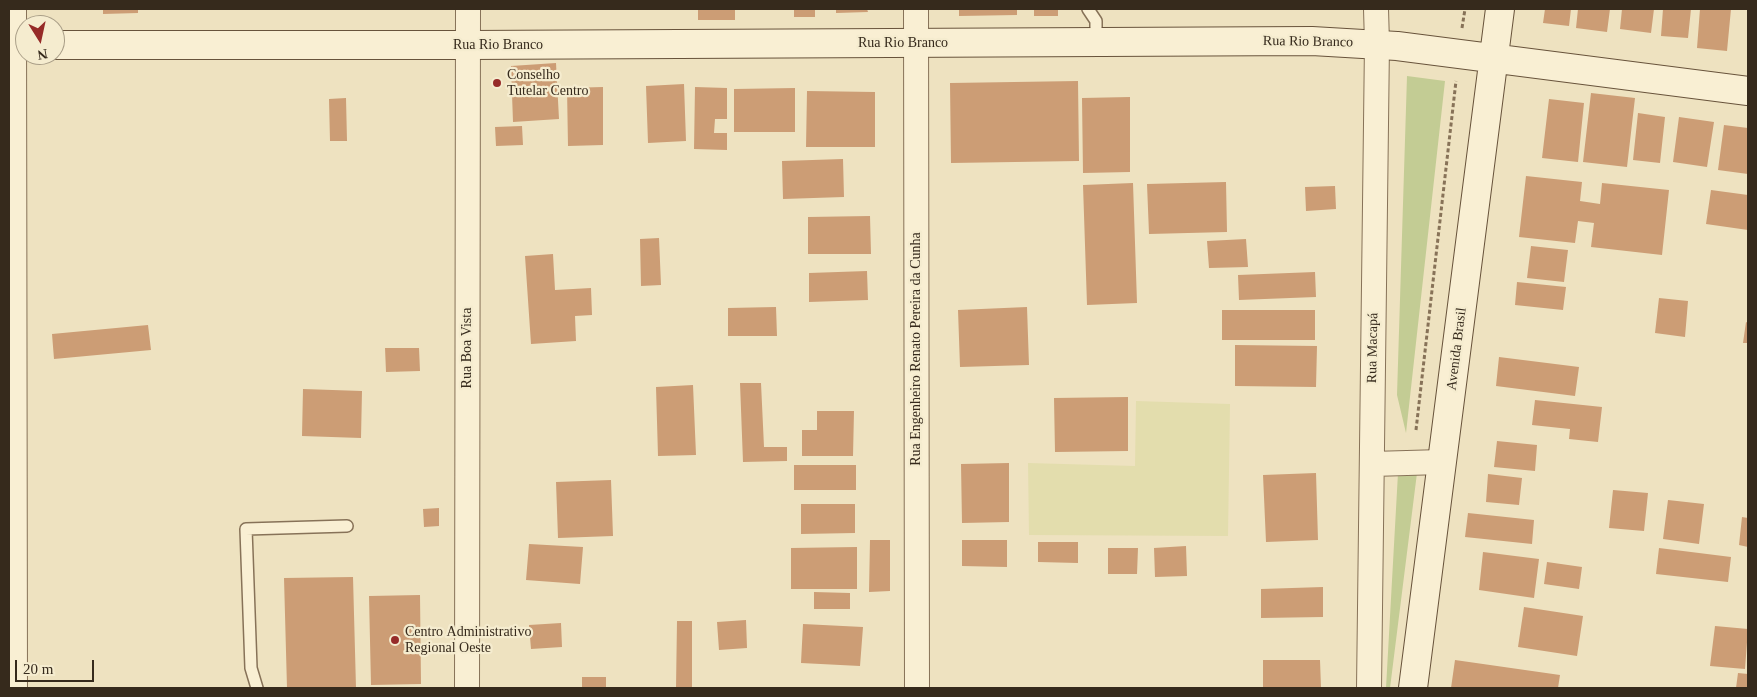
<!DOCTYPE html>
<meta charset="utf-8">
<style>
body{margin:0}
#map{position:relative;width:1757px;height:697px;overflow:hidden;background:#eee2c0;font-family:"Times New Roman",serif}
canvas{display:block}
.frame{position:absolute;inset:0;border:10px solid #362a1c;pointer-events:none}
.north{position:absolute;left:15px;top:15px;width:50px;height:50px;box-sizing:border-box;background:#f5eccf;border:1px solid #a99e87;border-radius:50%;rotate:170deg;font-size:14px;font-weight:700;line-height:20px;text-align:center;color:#362a1c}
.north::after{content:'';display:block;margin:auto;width:18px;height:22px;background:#962b28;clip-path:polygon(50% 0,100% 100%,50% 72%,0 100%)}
.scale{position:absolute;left:15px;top:660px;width:79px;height:22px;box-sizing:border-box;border:2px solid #362a1c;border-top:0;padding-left:6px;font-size:15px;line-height:18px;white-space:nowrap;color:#362a1c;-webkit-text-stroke:4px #f5eccf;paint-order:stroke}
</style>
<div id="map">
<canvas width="1757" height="697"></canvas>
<div class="frame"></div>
<div class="north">N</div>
<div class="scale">20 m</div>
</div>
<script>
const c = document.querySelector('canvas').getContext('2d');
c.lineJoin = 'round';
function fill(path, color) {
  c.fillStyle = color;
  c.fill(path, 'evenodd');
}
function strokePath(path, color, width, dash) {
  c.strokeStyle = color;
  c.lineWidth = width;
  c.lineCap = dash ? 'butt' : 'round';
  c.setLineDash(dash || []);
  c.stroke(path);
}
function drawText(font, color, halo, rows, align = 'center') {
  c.font = font + ' "Times New Roman",serif';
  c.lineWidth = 4.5;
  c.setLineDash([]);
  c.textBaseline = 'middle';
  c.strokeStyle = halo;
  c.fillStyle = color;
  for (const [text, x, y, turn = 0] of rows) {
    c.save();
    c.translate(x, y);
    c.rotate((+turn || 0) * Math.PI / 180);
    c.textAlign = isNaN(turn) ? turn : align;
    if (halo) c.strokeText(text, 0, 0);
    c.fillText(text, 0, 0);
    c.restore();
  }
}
fill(new Path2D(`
 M1136,401L1230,404L1228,536L1029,535L1028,463L1135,466Z`), '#e3ddad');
fill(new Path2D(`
 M1407,76L1445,81L1406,433L1397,395Z
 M1398,473H1417L1390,688H1386Z`), '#c3cc94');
fill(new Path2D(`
 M103,9H138V13L103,14Z
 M698,9H735V20H698Z
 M794,9H815V17H794Z
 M836,9H867L868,12L836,13Z
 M959,9H1017V15L959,16Z
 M1034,9H1058V16H1034Z
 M1545,9H1571L1569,26L1543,23Z
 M1578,9H1610L1607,32L1576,28Z
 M1622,9H1654L1651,33L1620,29Z
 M1663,9H1691L1688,38L1661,36Z
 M1700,9H1731L1727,51L1697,48Z
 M556,63L559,119L513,122L511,66Z
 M1078,81L1079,161L951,163L950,83Z
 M684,84L686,141L648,143L646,86Z
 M603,87V145L568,146L567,88Z
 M695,87L727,88V119H715L714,133H727V150L694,149Z
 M795,88V132H734V89Z
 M807,91L875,92V147H806Z
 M1591,93L1635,98L1627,167L1583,162Z
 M1130,97V172L1083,173L1082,98Z
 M346,98L347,141H330L329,99Z
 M1549,99L1584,103L1578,162L1542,158Z
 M1638,113L1665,117L1660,163L1633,160Z
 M1679,117L1714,122L1707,167L1673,162Z
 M1724,125L1748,128V174L1718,170Z
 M522,126L523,145L496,146L495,127Z
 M843,159L844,197L783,199L782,161Z
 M1526,176L1582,182L1580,201L1600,204L1602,183L1669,190L1662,255L1591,247L1594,223L1578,221L1575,243L1519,237Z
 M1226,182L1227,232L1149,234L1147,184Z
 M1133,183L1137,303L1087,305L1083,185Z
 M1335,186L1336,209L1306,211L1305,187Z
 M1711,190L1748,195V230L1706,224Z
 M870,216L871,254H808V217Z
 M659,238L661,285L641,286L640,239Z
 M1246,239L1248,267L1209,268L1207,241Z
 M1531,246L1568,250L1564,282L1527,278Z
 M553,254L555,290L591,288L592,315L575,316L576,341L531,344L525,256Z
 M867,271L868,300L809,302V273Z
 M1315,272L1316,297L1239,300L1238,275Z
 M1517,282L1566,287L1563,310L1515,305Z
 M1659,298L1688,301L1685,337L1655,333Z
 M776,307L777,336H728V308Z
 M1027,307L1029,365L960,367L958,310Z
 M1222,310H1315V340H1222Z
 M1746,322L1748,323V343H1743Z
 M148,325L151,350L54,359L52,334Z
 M1235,345L1317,346L1316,387L1235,386Z
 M385,348H419L420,371L386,372Z
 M1499,357L1579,367L1575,396L1496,386Z
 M740,383H761L764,447H787V461L743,462Z
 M693,385L696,455L658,456L656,387Z
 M303,389L362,391L361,438L302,436Z
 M1128,397V451L1055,452L1054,398Z
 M1535,400L1602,407L1598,442L1569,439L1570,429L1532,425Z
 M817,411H854L853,456H802V430H817Z
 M1497,441L1537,445L1535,471L1494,467Z
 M1009,463V522L962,523L961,464Z
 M794,465H856V490H794Z
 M1316,473L1318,540L1266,542L1263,475Z
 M1488,474L1522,478L1519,505L1486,502Z
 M611,480L613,536L558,538L556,482Z
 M1613,490L1648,493L1644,531L1609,528Z
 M1668,500L1704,504L1699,544L1663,539Z
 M801,504H855V533L801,534Z
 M439,508V526L424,527L423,509Z
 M1468,513L1534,520L1532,544L1465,537Z
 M1742,517L1748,518V547L1739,545Z
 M870,540H890V591L869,592Z
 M962,540H1007V567L962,566Z
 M1038,542H1078V563L1038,562Z
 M529,544L583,547L580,584L526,580Z
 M1186,546L1187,576L1155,577L1154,548Z
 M857,547V589H791V548Z
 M1108,548H1138L1137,574H1108Z
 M1659,548L1731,557L1728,582L1656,574Z
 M1483,552L1539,559L1534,598L1479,590Z
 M1547,562L1582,567L1579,589L1544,584Z
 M353,577L356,688H287L284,578Z
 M1323,587V617L1261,618V589Z
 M814,592L850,593V609H814Z
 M420,595L421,684L371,685L369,596Z
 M1524,607L1583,616L1577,656L1518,647Z
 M746,620L747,648L719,650L717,622Z
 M677,621H692V688H676Z
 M561,623L562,647L531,649L529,625Z
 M803,624L863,627L860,666L801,663Z
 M1715,626L1748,629L1745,669L1710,666Z
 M1263,660H1320L1321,688H1263Z
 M1455,660L1560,675L1558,688H1451Z
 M1738,673L1748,674V688H1736Z
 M582,677H606V688H582Z`), '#cc9d75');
const lane = new Path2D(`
 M1088,9L1096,21V41
 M257,688L251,668L246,529L347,526`);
const street = new Path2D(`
 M14,9L15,688
 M916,9L917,688
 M1372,464L1442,462
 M467,688L468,9
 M1369,688L1377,43L1376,9`);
const secondary = new Path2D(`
 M9,44H25
 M55,45H468L1312,41L1397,46L1748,91
 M1413,688L1500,9`);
strokePath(lane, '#877258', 14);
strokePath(street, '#877258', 26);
strokePath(secondary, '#68533b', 30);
strokePath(new Path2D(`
 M1462,28L1465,9
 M1416,430L1456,81`), '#877258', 3, [4, 2.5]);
strokePath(lane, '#f9efd3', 11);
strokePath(street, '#f9efd3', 24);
strokePath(secondary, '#f9efd3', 28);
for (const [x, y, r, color] of [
 [497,83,5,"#962b28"],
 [395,640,5,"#962b28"]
]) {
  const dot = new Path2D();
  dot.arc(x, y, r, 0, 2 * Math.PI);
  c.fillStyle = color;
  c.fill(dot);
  strokePath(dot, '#f5eccf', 2);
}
drawText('14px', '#362a1c', '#f5eccf', [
 ["Rua Rio Branco",1308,42,1],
 ["Rua Rio Branco",903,43],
 ["Rua Rio Branco",498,45],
 ["Rua Boa Vista",467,348,-90],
 ["Rua Macapá",1373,348,-89],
 ["Rua Engenheiro Renato Pereira da Cunha",916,349,-90],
 ["Avenida Brasil",1457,349,-83]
]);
drawText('14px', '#362a1c', '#f5eccf', [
 ["Conselho",507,75],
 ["Tutelar Centro",507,91],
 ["Centro Administrativo",405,632],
 ["Regional Oeste",405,648]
], 'left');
</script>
